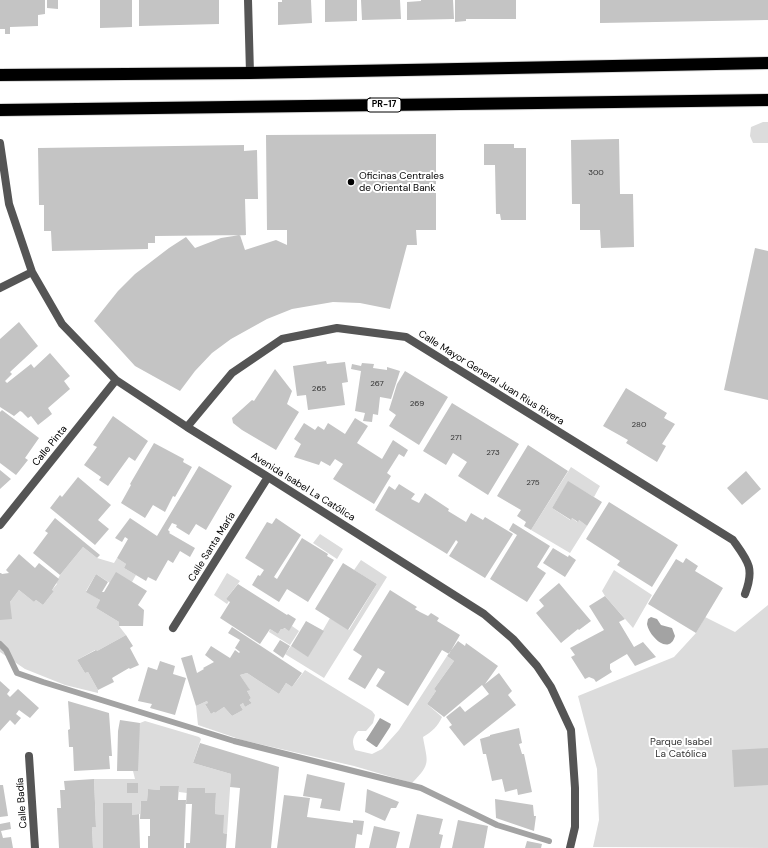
<!DOCTYPE html>
<meta charset="utf-8">
<style>
body{margin:0}
canvas{display:block;background:#fff}
</style>
<canvas width="768" height="848"></canvas>
<script>
const c = document.querySelector('canvas').getContext('2d');
c.lineJoin = 'round';
function fill(path, color) {
  c.fillStyle = color;
  c.fill(path, 'evenodd');
}
function strokePath(path, color, width, dash) {
  c.strokeStyle = color;
  c.lineWidth = width;
  c.lineCap = dash ? 'butt' : 'round';
  c.setLineDash(dash || []);
  c.stroke(path);
}
function drawText(font, color, halo, rows, align = 'center') {
  c.font = font + ' "DM Sans",sans-serif';
  c.lineWidth = 4;
  c.setLineDash([]);
  c.textBaseline = 'middle';
  c.strokeStyle = halo;
  c.fillStyle = color;
  for (const [text, x, y, turn = 0] of rows) {
    c.save();
    c.translate(x, y);
    c.rotate((+turn || 0) * Math.PI / 180);
    c.textAlign = isNaN(turn) ? turn : align;
    if (halo) c.strokeText(text, 0, 0);
    c.fillText(text, 0, 0);
    c.restore();
  }
}
fill(new Path2D(`
 M763,122H768V143H753L750,136L751,127Z
 M571,467L600,486L594,497L568,482L552,508L570,520L572,518L577,522L579,520L587,526L570,553L531,530Z
 M320,534L343,549L337,559L313,543Z
 M83,547L97,558L114,563L117,558L126,564L124,568L136,575L132,582L110,583L96,574L86,591L100,600L96,608L119,622V626L126,635L97,651L95,650L77,660L85,673L88,672L98,690V693L65,685L25,669L0,652V620L10,602L19,590L34,602L36,600L43,605L54,591L52,590L57,584L56,583L60,575Z
 M361,560L387,577L324,678L285,654L291,646L308,656L330,618L349,630L377,584L354,570Z
 M614,570L652,595L633,628L605,596L602,591Z
 M227,573L240,581L226,599L229,601L227,604L214,595Z
 M768,605V848L593,847L599,820L597,769L578,696L674,657L696,633L705,617L735,632Z
 M292,626L299,631L290,645L269,632L270,629L278,634L281,629H283Z
 M447,656L454,661L434,689L436,691L427,704L442,717C438,726 432,732 423,737C427,762 432,763 412,783L354,766L242,740L198,725L196,706L207,701L208,703L205,704L211,714L214,712L215,713L224,707L232,716L243,710L240,705L243,703L245,707L252,703L249,700L251,698L247,691L249,689L240,675L247,673L279,694L286,683L292,687L305,670L372,711L375,715L373,723L366,731H358C352,738 352,742 355,750L372,754L382,749L399,730Z
 M145,721L199,737L201,739L193,763L231,774L227,834L223,833V815L215,814L216,793H205V788H187V793L179,792V786H160V790L148,789L147,801H141L140,814L132,815L103,848H93L92,827L96,826L94,779H135L133,771L140,723ZM127,783H138V793H127Z`), '#dcdcdc');
fill(new Path2D(`
 M651,617L657,619L661,625L672,628L675,636C669,656 649,636 647,624L648,619Z
 M380,718L391,724L390,727L377,747H376L366,740Z`), '#a3a3a3');
strokePath(new Path2D(`
 M0,644L6,650L17,673L43,682L234,741L421,788L497,825L549,841`), '#a3a3a3', 6);
fill(new Path2D(`
 M0,0H45V14L38,15V26L10,27V34H5V29H0Z
 M47,0H58V9L47,8Z
 M100,0H132V27L100,28Z
 M139,0H219V24L139,26Z
 M282,0H311L312,23L278,25V2H282Z
 M325,0H357V21L325,22Z
 M361,0H400L401,19L362,20Z
 M421,0H453L454,19L407,20V2L421,1Z
 M455,0H516V19H466V21L455,22Z
 M600,0H768V20L600,23Z
 M436,134V230H416L417,245H407L390,309L360,303L333,302L292,309L267,319L231,339L212,353L195,371L180,391L135,366L94,321L118,291L135,274L169,248L186,237L195,248L221,238L240,235L245,250L276,240L287,245V230H267L266,135Z
 M619,139L620,194H633L634,247L601,248L600,230H580V204H572L571,140Z
 M484,144H514V148H526V220H501L500,214H496L495,165H484Z
 M244,145V151L257,150L258,199H245L246,235L155,236V243H148V249L52,251L51,231H44V205H39L38,148Z
 M755,248L768,251V400L724,390Z
 M19,322L38,346L10,372L12,374L5,381L7,383L31,364L34,368L50,353L70,376L64,381L70,389L48,408L52,414L38,425L31,416L28,418L22,412L20,411L14,416L0,407V339Z
 M326,361L327,364L345,362L348,382L342,383L345,405L308,410L306,395L297,396L293,366Z
 M362,363L374,364L373,368L387,370V367L400,371L391,399L380,397L378,415L373,414L372,422L363,421L365,413L355,411L361,371L351,369L352,364L361,366Z
 M275,369L292,391L287,404L299,412L276,450L242,430L233,423L232,418L252,400L254,401Z
 M405,371L448,397L419,445L389,426L396,415L389,410L397,384Z
 M626,388L667,413L664,418L675,424L662,444L666,446L657,462L626,443L628,440L603,426Z
 M452,403L519,444L488,495L458,476L467,462L453,453L446,465L423,451Z
 M2,410L39,438L25,458L28,460L16,475L0,463V412Z
 M113,416L148,441L135,461L129,457L108,486L99,480L101,477L84,465L97,447L93,445Z
 M355,418L368,426L357,443L382,459L393,440L408,450L404,457L399,454L387,473L391,476L374,504L333,479L343,464L335,459L330,466L321,461L319,465L294,457L301,444L294,439L304,423L315,430L318,426L324,430L328,423L345,434Z
 M154,443L184,459L183,462L192,467L175,497L173,496L165,512L153,505L145,518L121,503L131,485L130,484Z
 M528,445L568,471L531,530L524,526L526,522L517,516L521,510L497,496Z
 M199,466L232,486L206,530L196,524L189,535L176,527L177,525L172,523L168,530L170,532L169,533L195,548L190,557L180,551L173,563L168,560L156,581L148,577L146,581L124,568L126,564L117,558L128,539L125,537L122,542L115,538L130,518L157,536Z
 M0,470L11,479L0,489Z
 M746,471L761,489L742,505L727,488Z
 M78,477L111,505L98,520L109,529L95,545L50,508L60,495L62,497Z
 M568,481L602,502L587,526L579,520L578,522L572,518L571,520L552,508Z
 M399,484L415,494L411,499L419,503L425,493L449,509L448,511L466,522L471,513L483,520L485,517L513,534L485,578L449,556L458,542L456,540L447,554L375,510L389,486L395,490Z
 M609,502L678,545L652,587L617,565L620,561L586,539Z
 M55,518L100,555L97,558L83,547L60,575L33,553L48,533L45,531Z
 M276,518L301,535L274,577L277,579L302,538L328,554L327,556L334,560L308,602L287,589L279,602L252,585L258,575L260,576L264,570L245,558L267,522L272,524Z
 M513,523L550,546L537,567L546,573L527,602L490,579L517,535L509,530Z
 M553,548L568,557L569,555L576,560L565,577L543,563Z
 M19,554L35,568L39,563L59,579L52,590L54,591L43,605L36,600L34,602L19,590L10,602L12,619L0,620V573H1L2,574L9,573L6,570Z
 M686,558L698,566L695,571L723,588L696,633L648,604L676,559L683,563Z
 M343,563L377,584L348,630L315,609Z
 M116,572L147,591L138,605L144,610L143,626H119V622L96,608L100,600L86,592L96,574L108,582L102,592H104Z
 M559,583L591,621L579,630L578,629L561,643L536,613L544,606L539,600Z
 M238,584L287,615L288,614L296,619L289,631L285,628L283,629H281L278,634L270,629L260,644L220,618L230,602L226,599Z
 M390,590L417,607L415,609L420,612L428,616L431,613L439,618L437,621L460,635L449,654L442,650L408,706L376,686L385,672L378,668L365,689L348,679L362,656L353,650Z
 M605,596L625,619L619,622L634,647L643,642L656,657L635,666L627,654L610,664V669L612,672L596,682L594,679L589,677L585,679L571,657L575,655L570,648L604,630L589,606Z
 M306,621L324,631L308,657L291,646Z
 M232,627L302,673L292,687L286,683L279,694L247,673L240,675L250,690L247,691L251,698L249,700L252,703L245,707L243,703L240,705L243,710L232,716L224,707L215,713L214,712L211,714L205,704L208,703L207,701L196,706L181,658L192,655L197,673L204,669L203,668L214,662L205,655L211,646L230,658L235,650L239,653L240,652L235,648L240,640L228,633Z
 M126,635L133,646L130,648L139,665L130,669L129,668L112,678L114,682L98,690L88,672L85,673L77,660L96,650L97,651Z
 M280,640L290,646L283,658L273,651Z
 M458,641L465,646L466,643L498,666L485,684L499,673L512,691L508,695L516,705L464,746L449,727L452,725L446,717L460,706L465,712L489,694L482,685L444,717L427,704L436,691L434,689L454,661L447,656Z
 M160,661L175,666L173,674L186,678L175,715L150,708L152,704L138,701L148,667L157,670Z
 M0,681L10,690L7,694L10,697L18,689L39,708L30,718L19,710L16,714L21,718L15,725L10,720L0,731Z
 M68,701L109,713L112,756H109L110,769L74,771L73,747H69L68,730L70,729Z
 M120,720L140,723L138,771H117L118,731Z
 M519,728L522,743L519,744L522,754H524L532,792L518,795L517,789L505,792L502,779L492,781L486,754H483L480,739L490,736V735Z
 M200,743L279,767L271,848H235L240,788L230,787L231,774L193,763Z
 M768,748V785L734,787L732,750Z
 M307,774L345,783L340,811L320,808L322,799L303,796Z
 M94,779L96,827H92L93,848H59L57,808H61L60,790H65L64,781Z
 M127,783H138V793H127Z
 M0,785H3L8,816L0,817Z
 M160,786H179L178,800H186L184,848H148V836H150V819H140L141,801H147L148,789L160,790Z
 M187,788H205V793H216L215,814L224,815L223,833L227,834L226,848H186V843H190L192,804H186Z
 M367,789L399,802L396,808H391L385,821L365,812Z
 M284,795L310,798L307,817L353,823V820L364,821L362,835L357,834L355,848H277Z
 M495,799L533,805L534,816H536L534,831L496,818Z
 M103,803H132V815L139,814L140,848H103Z
 M417,814L443,819L439,834L443,835L440,848H409Z
 M458,820L488,826L484,848H452Z
 M10,822L11,829L1,831L3,838L11,837L13,848H0V824Z
 M374,826L400,832L396,848H369Z
 M527,841L542,844L541,848H525Z`), '#c4c4c4');
const highway = new Path2D(`
 M0,75L250,73L768,63
 M0,110L768,100`);
strokePath(highway, '#dbdbdb', 14);
strokePath(new Path2D(`
 M248,0L250,73
 M0,143L9,204L32,272L62,324L116,380L187,427L268,477L484,614L513,639L537,666L551,687L571,730L575,788V827L570,848
 M0,288L32,272
 M187,427L232,373L282,339L337,328L406,337L733,540C748,561 755,568 745,594
 M0,525L116,380
 M173,628L268,477
 M29,756L35,848`), '#555', 8);
strokePath(highway, '#000', 12);
for (const [x, y, r, color] of [
 [351,182,4,"#000"]
]) {
  const dot = new Path2D();
  dot.arc(x, y, r, 0, 2 * Math.PI);
  c.fillStyle = color;
  c.fill(dot);
  strokePath(dot, '#fff', 1.5);
}
drawText('8px', '#313131', null, [
 ["300",596,173],
 ["267",377,384],
 ["265",319,389],
 ["269",417,404],
 ["280",639,425],
 ["271",456,438],
 ["273",493,453],
 ["275",533,483]
]);
for (const [x, y, w] of [
 [384,105,34]
]) {
  const box = new Path2D();
  box.roundRect(x - w / 2, y - 7, w, 14, 3);
  c.fillStyle = '#fff';
  c.fill(box);
  strokePath(box, '#000', 1);
}
drawText('bold 9px', '#000', null, [
 ["PR-17",384,105]
]);
drawText('10px', '#000', '#fff', [
 ["Oficinas Centrales",359,176],
 ["de Oriental Bank",359,188]
], 'left');
drawText('10px', '#000', '#fff', [
 ["Calle Mayor General Juan Rius Rivera",491,378,32],
 ["Calle Pinta",50,446,-51],
 ["Avenida Isabel La Católica",303,487,32],
 ["Calle Santa María",212,547,-58],
 ["Calle Badía",22,803,-94]
]);
drawText('10px', '#333', '#fff', [
 ["Parque Isabel",681,742],
 ["La Católica",681,754]
]);
</script>
